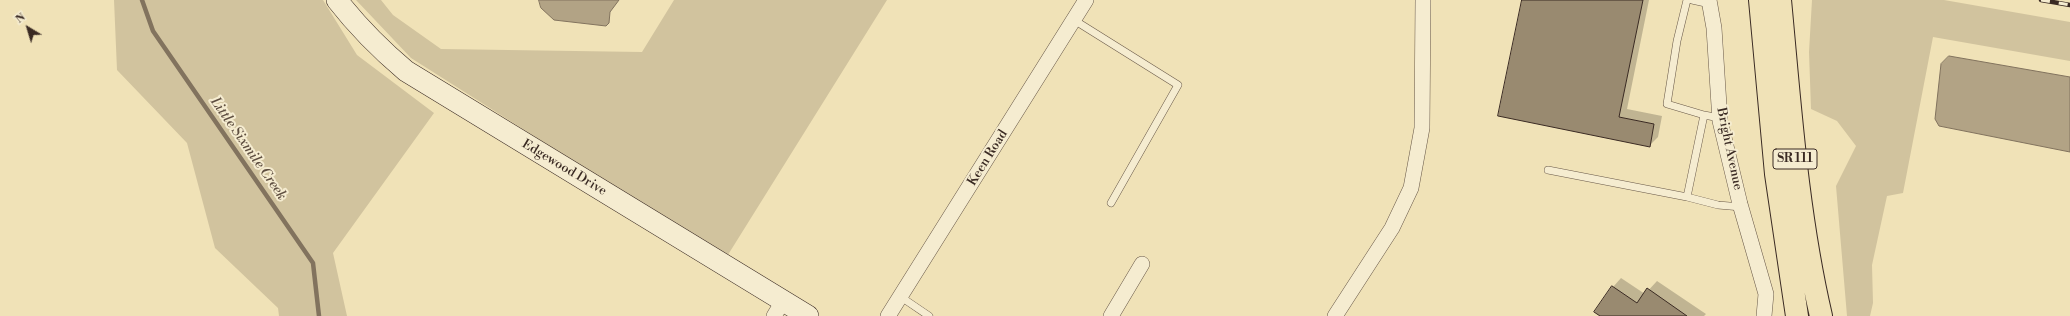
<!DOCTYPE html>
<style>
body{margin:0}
#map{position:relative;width:2070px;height:316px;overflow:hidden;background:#f0e2b7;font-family:"Libre Bodoni",serif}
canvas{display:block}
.north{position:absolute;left:8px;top:8px;width:40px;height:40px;-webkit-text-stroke:3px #f5ecd0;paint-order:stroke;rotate:322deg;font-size:11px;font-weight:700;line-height:16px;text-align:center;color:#3a2a23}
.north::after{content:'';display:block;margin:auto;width:14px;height:18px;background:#3a2a23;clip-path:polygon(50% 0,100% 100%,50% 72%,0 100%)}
</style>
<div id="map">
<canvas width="2070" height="316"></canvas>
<div class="north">N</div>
</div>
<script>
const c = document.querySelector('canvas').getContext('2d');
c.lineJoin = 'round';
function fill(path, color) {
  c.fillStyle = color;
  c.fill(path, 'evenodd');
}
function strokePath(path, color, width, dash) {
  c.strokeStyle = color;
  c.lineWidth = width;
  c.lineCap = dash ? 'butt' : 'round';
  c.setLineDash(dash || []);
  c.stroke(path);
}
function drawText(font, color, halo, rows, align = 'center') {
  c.font = font + ' "Libre Bodoni",serif';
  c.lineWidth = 4;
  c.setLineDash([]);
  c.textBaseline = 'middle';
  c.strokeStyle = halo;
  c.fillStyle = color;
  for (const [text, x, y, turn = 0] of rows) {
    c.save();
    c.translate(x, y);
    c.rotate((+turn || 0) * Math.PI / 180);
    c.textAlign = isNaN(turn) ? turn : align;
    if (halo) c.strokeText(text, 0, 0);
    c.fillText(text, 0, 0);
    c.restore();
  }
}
fill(new Path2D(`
 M114,0H323L357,55L434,113L333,253L347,316H279L278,308L215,248L187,143L117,70Z
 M356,0H381L393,15L441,49L642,52L674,0H887L726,258L411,58Z
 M1812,0H1944L2070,22V61L1933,37L1903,193L1887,196L1872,265L1873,303L1870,316H1847L1836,186L1856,146L1837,121L1811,109L1809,52Z`), '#d1c39e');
const water = new Path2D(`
 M539,0H619L610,12L609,23L606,26L554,20L541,8Z
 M1949,56L2070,77V152L1939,126L1935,119L1941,64Z`);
fill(water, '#b2a385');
strokePath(water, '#82735e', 1);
fill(new Path2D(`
 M1523,0H1649L1627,109L1662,116L1658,137L1650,145L1499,115Z
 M1621,278L1645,294L1657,281L1706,314L1704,316H1602L1613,287Z`), '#0003');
strokePath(new Path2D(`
 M142,0L153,31L313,263L319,316`), '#82735e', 4.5);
const building = new Path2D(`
 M1522,0H1643L1619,117L1654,124L1650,147L1498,116Z
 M1612,286L1637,303L1647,288L1687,316H1600L1594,312Z`);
fill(building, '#998a70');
strokePath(building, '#3a2a23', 1);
const lane = new Path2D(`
 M1687,0L1677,41L1667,104L1704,115
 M1692,0L1710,4
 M1074,20L1178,85L1111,203
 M1720,118L1704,115L1687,197L1718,205L1741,207
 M1548,170L1687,197
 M901,297L929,316`);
const street = new Path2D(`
 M1709,0L1714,28L1720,121L1740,204L1766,294L1764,316
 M774,316L783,301
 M888,316L1086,0
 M1111,316L1142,264
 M1335,316L1392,228L1411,188L1422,128L1423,0`);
const secondary = new Path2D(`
 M337,0C358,27 380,49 406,71L808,316`);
const primary = new Path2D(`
 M1760,0L1776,174L1797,316
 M1780,0C1790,105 1797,213 1821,316`);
strokePath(lane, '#685848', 8);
strokePath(street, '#685848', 16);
strokePath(secondary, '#3a2a23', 22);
strokePath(primary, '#3a2a23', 24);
strokePath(lane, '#f5ecd0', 7);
strokePath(street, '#f5ecd0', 15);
strokePath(secondary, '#f5ecd0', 21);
strokePath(primary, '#f0e2b7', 22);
const rail = new Path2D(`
 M2041,0L2070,5`);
strokePath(rail, '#3a2a23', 4.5);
strokePath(rail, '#f5ecd0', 3, [9]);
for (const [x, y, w] of [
 [1795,159,44]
]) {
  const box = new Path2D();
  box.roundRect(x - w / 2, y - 10, w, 20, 3);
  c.fillStyle = '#f5ecd0';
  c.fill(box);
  strokePath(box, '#3a2a23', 1);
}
drawText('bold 12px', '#3a2a23', null, [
 ["SR 111",1795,159]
]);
drawText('13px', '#3a2a23', '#f5ecd0', [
 ["Bright Avenue",1729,149,78],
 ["Keen Road",988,158,-58],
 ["Edgewood Drive",564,168,31]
]);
drawText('italic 14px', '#5e4e40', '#f5ecd0', [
 ["Little Sixmile Creek",248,149,55]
]);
</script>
